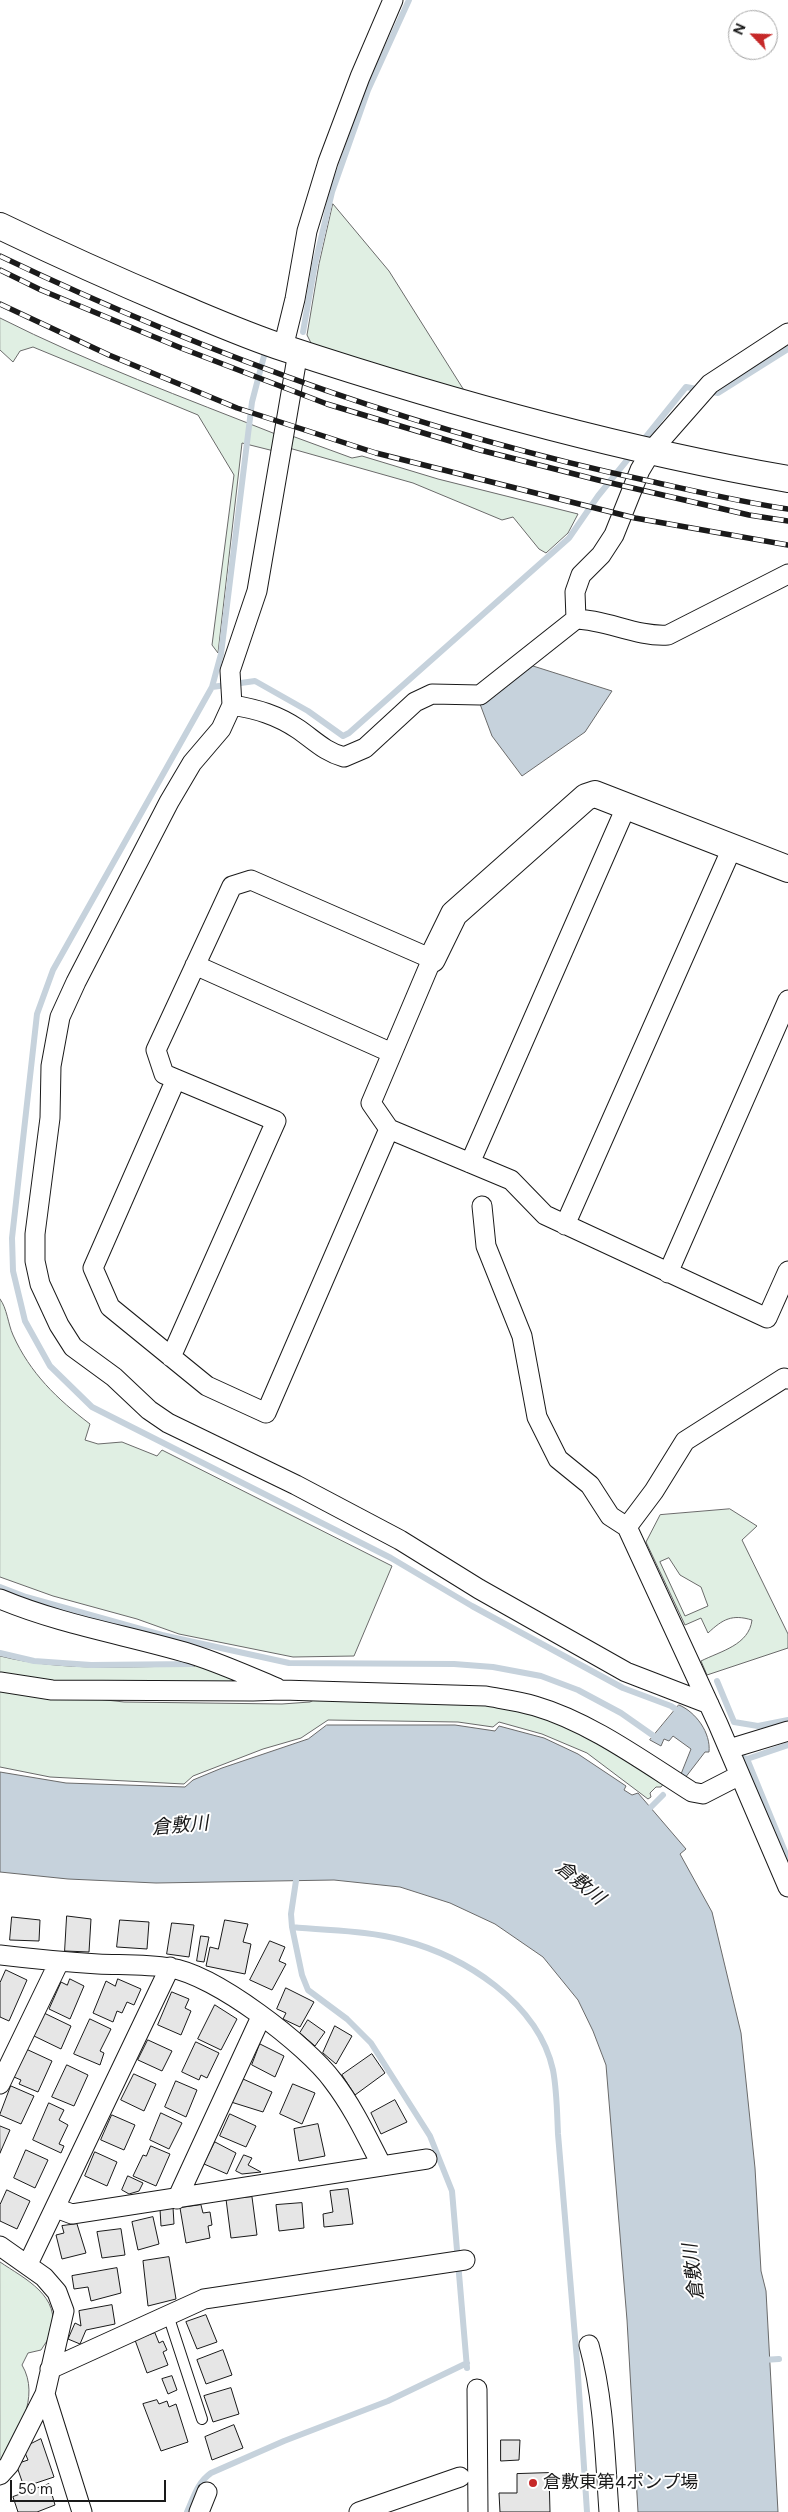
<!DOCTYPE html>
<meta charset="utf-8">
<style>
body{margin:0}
#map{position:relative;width:788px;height:2512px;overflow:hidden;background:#fff;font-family:Figtree,sans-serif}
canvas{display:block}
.north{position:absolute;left:728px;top:10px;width:50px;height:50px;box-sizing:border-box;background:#fff;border:1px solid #a3a3a3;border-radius:50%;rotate:294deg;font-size:14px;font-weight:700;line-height:20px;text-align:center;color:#1a1a1a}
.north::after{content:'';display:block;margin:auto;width:18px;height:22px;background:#c62828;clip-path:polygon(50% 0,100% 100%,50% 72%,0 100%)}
.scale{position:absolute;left:10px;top:2480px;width:156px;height:22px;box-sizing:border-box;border:2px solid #1a1a1a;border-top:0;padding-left:6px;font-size:15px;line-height:18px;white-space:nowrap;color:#1a1a1a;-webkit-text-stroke:4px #fff;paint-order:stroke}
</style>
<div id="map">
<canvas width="788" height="2512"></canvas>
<div class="north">N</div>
<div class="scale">50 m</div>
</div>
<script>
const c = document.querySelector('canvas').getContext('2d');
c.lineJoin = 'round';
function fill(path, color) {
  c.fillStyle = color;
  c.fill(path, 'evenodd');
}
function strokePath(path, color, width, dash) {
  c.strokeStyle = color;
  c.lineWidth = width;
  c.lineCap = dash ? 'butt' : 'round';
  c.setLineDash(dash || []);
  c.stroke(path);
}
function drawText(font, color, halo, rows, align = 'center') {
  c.font = font + ' Figtree,"Noto Sans JP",sans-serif';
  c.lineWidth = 4;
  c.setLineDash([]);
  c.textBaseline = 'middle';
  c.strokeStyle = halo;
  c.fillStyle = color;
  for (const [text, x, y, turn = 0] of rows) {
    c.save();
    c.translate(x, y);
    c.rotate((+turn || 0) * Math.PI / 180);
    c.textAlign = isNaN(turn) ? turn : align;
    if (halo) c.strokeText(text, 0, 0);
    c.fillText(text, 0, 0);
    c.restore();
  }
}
const green = new Path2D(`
 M333,204L389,271L467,395L312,345L307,335L319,264Z
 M0,318C89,363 185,398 278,435L274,451L242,443L218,653L212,645L234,475L198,415L33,347L20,351L13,362L0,350Z
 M292,436L352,458L362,456L438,479L578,514L568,533L546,553L539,549L513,517L502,520L413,483L289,448Z
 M0,1299C7,1308 8,1324 13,1335C30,1373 57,1399 90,1424L85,1440L98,1444L122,1442L157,1456L162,1450L392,1566L354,1656L293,1657L179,1634L137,1619L53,1596L0,1577Z
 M730,1509L757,1526L742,1540L788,1634V1648L707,1675L701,1661C721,1651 749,1645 752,1620C732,1614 723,1619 708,1633L701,1618L685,1625L646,1542L660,1515ZM669,1558L680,1575L701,1587L708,1606L685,1616L660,1562Z
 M0,1656C64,1672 129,1666 195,1666L198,1659L254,1682L79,1685L0,1675Z
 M0,1688L124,1702L282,1704L310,1702L323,1695L478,1699L550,1716L665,1782L661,1787H656L650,1793L651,1797L648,1799L587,1753L542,1734L499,1722L493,1727L458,1722L328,1720L301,1738L263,1749L193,1776L184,1784L50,1777L0,1767Z
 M0,2262C25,2279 62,2296 51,2333C49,2339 44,2345 41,2350L28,2353L22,2365C41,2397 17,2435 0,2463Z`);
fill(green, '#e0efe3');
strokePath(green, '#6a6a6a', 1);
const water = new Path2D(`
 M533,666L612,691L585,732L522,776L492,736L480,704Z
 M679,1705C696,1712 711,1733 709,1752H705L685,1778L681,1774L691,1749L673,1736L669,1741L664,1739L661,1746L650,1740Z
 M327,1725H455L495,1731L499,1726L544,1738L578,1754L626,1786L624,1790L632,1795L638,1793L686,1849L680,1854L712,1912L741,2033L755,2168L761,2271L766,2291L778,2512H638L627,2320L606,2065L593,2031L578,2000L543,1957L495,1924L450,1903L400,1887L334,1880L156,1883L68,1879L0,1872V1772L66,1783L185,1787L193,1780L222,1768L308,1739Z`);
fill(water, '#c6d2dc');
strokePath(water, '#6a6a6a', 1);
strokePath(new Path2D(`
 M303,332L315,264L332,192L368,90L409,0
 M264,356L252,402L221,654L212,687L53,970L37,1014L12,1238L13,1271L25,1321L50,1366L92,1407L391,1558L472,1606L623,1688L671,1706L683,1714
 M641,443L686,387L718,393L788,349
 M212,687L255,681L308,711L343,736L349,733L569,538L598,496L632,454
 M0,1587L26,1597L162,1635L289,1663L454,1664L493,1667L541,1676L578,1690L621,1713L658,1739L660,1737
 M0,1653L34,1661L91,1665L192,1664L194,1656
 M717,1681L734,1722L758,1726L788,1720
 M744,1758L747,1759L788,1745
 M747,1759L788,1859
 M646,1812L663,1795
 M297,1874L291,1914L292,1927C329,1931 366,1930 402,1940C464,1956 538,2002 553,2070C557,2091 557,2113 558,2134L577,2361L587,2512
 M292,1927L302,1975L308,1990L347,2019L371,2043L430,2136L452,2191L467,2368
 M763,2360L779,2359
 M187,2512C194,2497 197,2483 211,2473L284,2441L388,2401L467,2363`), '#c6d2dc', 6);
const building = new Path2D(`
 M67,1916L91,1919L89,1952L65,1951Z
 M12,1917L40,1920L39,1941L10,1940Z
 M120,1920L149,1922L147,1949L117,1947Z
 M225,1920L248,1924L243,1942L251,1944L245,1974L206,1966L210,1947L218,1949Z
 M172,1923L194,1925L189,1957L167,1954Z
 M201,1936L209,1937L204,1962L197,1961Z
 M270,1941L285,1947L279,1961L286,1964L272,1990L250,1980Z
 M6,1970L27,1980L9,2021L0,2017V1983Z
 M70,1979L84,1986L70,2019L49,2009L61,1982L67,1985Z
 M118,1979L141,1989L134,2005L127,2002L122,2013L117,2011L113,2022L93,2013L106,1981L115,1986Z
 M286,1988L314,2002L300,2027L283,2019L286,2013L277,2009Z
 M172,1992L189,1999L185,2008L191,2011L181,2035L158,2025Z
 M215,2005L237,2019L221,2050L198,2039Z
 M44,2013L71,2026L61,2049L34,2036Z
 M90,2019L111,2029L100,2051L104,2053L100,2065L74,2054Z
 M308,2020L325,2032L315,2046L300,2033Z
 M335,2026L352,2036L336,2064L323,2053Z
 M148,2040L172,2051L162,2071L138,2060Z
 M196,2042L219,2053L207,2078L201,2075L199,2080L182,2072Z
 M260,2044L284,2056L275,2077L252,2065Z
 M26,2049L52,2061L38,2092L19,2084L21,2080L14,2077Z
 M372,2054L385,2073L355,2095L342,2075Z
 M67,2065L88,2075L74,2106L52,2097Z
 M134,2074L156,2084L144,2111L121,2100Z
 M243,2079L272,2092L263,2112L231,2102Z
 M176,2081L197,2090L186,2117L165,2107Z
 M293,2084L315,2093L302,2124L280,2114Z
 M11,2086L34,2096L21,2124L0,2115Z
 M395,2100L407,2122L381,2134L371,2113Z
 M49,2103L64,2110L59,2120L68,2125L59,2144L64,2146L61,2153L33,2140Z
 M161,2113L182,2123L169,2149L150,2140Z
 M230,2114L256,2126L246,2147L220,2136Z
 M112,2115L135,2125L124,2150L101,2140Z
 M318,2124L325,2156L299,2161L294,2129Z
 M0,2126L10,2130L0,2153Z
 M215,2142L236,2153L227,2174L204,2164Z
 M151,2146L170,2154L156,2186L133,2176L143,2155L146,2156Z
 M26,2150L48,2160L35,2188L14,2178Z
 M95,2152L117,2162L107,2186L85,2176Z
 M244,2155L252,2158L248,2165L261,2172L242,2174L236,2171Z
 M128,2176L143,2183L139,2191L129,2194L122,2190Z
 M348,2189L353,2224L324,2227L323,2214L333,2212L330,2191Z
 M7,2190L30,2201L17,2229L0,2221V2205Z
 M252,2197L257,2235L231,2238L226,2199Z
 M302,2203L304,2228L279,2231L276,2205Z
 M201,2205L203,2213L210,2212L212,2225L208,2226L210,2238L186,2243L180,2208Z
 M173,2207L174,2224L161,2226L160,2209Z
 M153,2217L159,2244L138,2250L132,2222Z
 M77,2224L86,2253L62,2259L56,2235L64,2233L62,2226Z
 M121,2229L125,2255L102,2258L97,2232Z
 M169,2257L176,2299L148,2306L143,2261Z
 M117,2268L121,2293L91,2301L88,2287L74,2289L72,2276Z
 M112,2305L115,2324L86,2330L80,2344L68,2339L75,2323L81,2326L79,2311Z
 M206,2315L217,2342L197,2349L186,2322Z
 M155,2333L159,2343L163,2341L167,2350L163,2352L168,2365L147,2373L135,2340Z
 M223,2350L232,2375L206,2384L197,2360Z
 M172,2376L177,2390L168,2394L162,2379Z
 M231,2388L239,2414L213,2422L204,2396Z
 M157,2400L159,2404L167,2401L169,2407L176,2404L188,2442L161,2451L143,2404Z
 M234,2425L243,2448L212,2460L205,2437Z
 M41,2439L54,2477L24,2487L16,2464L28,2460L23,2448Z
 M501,2440H520L519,2460L501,2461Z
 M549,2473L550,2512H500L499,2493H517V2474Z
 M49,2484L55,2505L37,2512H18L13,2497Z`);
fill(building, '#e6e6e6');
strokePath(building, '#1a1a1a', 1);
const lane = new Path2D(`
 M168,2315L202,2419`);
const street = new Path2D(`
 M283,348L295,299L307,231L328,162L360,77L393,0
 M298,352L257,591L230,671L232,705L221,729L192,763L169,802L76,982L60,1017L51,1066L50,1118L35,1234V1261L40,1284L59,1325L73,1347L114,1377L149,1410L168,1423L296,1485L400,1540L479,1589L626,1672L709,1704
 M576,619L575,592L581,575L601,555L614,535L640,470L652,450L710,384L788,333
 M232,705C257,709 277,715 298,729C314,740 325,752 344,757L365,748L415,702L432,694L480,695L576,619C608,620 636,637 668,635L788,574
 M195,965L392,1053
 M176,1079L93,1268L110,1307L207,1386L266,1413L389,1129
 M470,1163L627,805
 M482,1206L486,1246L522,1336L537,1417L558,1459L590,1485L610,1516L627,1527L718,1724L788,1887
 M565,1225L732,848
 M668,1273L788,1000
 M171,1357L276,1121L164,1074L156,1050L232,886L251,880L432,959L371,1103L389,1129L511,1180L545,1215L767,1318L788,1271
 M627,1527L654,1491L685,1441L784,1378L788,1379
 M0,1599C62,1625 127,1635 191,1654C220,1663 249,1676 277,1688
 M0,1682L52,1690L253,1691L282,1690L486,1696C502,1699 519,1701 535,1706C590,1722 643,1761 692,1792L703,1794L740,1775
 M729,1749L788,1731
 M0,1955C33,1959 65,1962 98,1964C122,1965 147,1964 170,1968C214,1974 307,2045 333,2081C353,2107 367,2137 382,2166
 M0,2084L59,1962
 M177,2199L261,2017
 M56,2208L72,2214L427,2159
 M0,2246L44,2277L57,2292L64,2311L45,2394L9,2465L0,2475
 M28,2264L170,1967
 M589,2345C604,2399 605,2456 609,2512
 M50,2369L204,2299L465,2260
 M477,2389L478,2512
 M45,2394L82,2512
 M199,2512L207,2492
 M359,2512L460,2477`);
const secondary = new Path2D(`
 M0,226C58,254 116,280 175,305C211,320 247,336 284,348C448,402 617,449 788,479
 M432,959L454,914L586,797L595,794L788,869`);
strokePath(lane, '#1a1a1a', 12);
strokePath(street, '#1a1a1a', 21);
strokePath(secondary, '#1a1a1a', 28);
strokePath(lane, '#fff', 10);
strokePath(street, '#fff', 19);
strokePath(secondary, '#fff', 26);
const rail = new Path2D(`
 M0,256C207,355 424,433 649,481C695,491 741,502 788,509
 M0,270L41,290L181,348L327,404L480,450L598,480L749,515L788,521
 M0,304L109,355L237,408L376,453L635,518L788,545`);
strokePath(rail, '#1a1a1a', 5.5);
strokePath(rail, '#fff', 4, [11]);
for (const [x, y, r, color] of [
 [533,2483,5,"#c62828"]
]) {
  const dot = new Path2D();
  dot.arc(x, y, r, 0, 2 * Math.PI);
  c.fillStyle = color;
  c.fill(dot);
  strokePath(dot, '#fff', 2);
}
drawText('18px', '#1a1a1a', '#fff', [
 ["倉敷東第4ポンプ場",543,2483]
], 'left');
drawText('italic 19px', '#1a1a1a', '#fff', [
 ["倉敷川",180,1826,-5],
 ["倉敷川",580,1883,40],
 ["倉敷川",694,2272,-97]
]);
</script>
